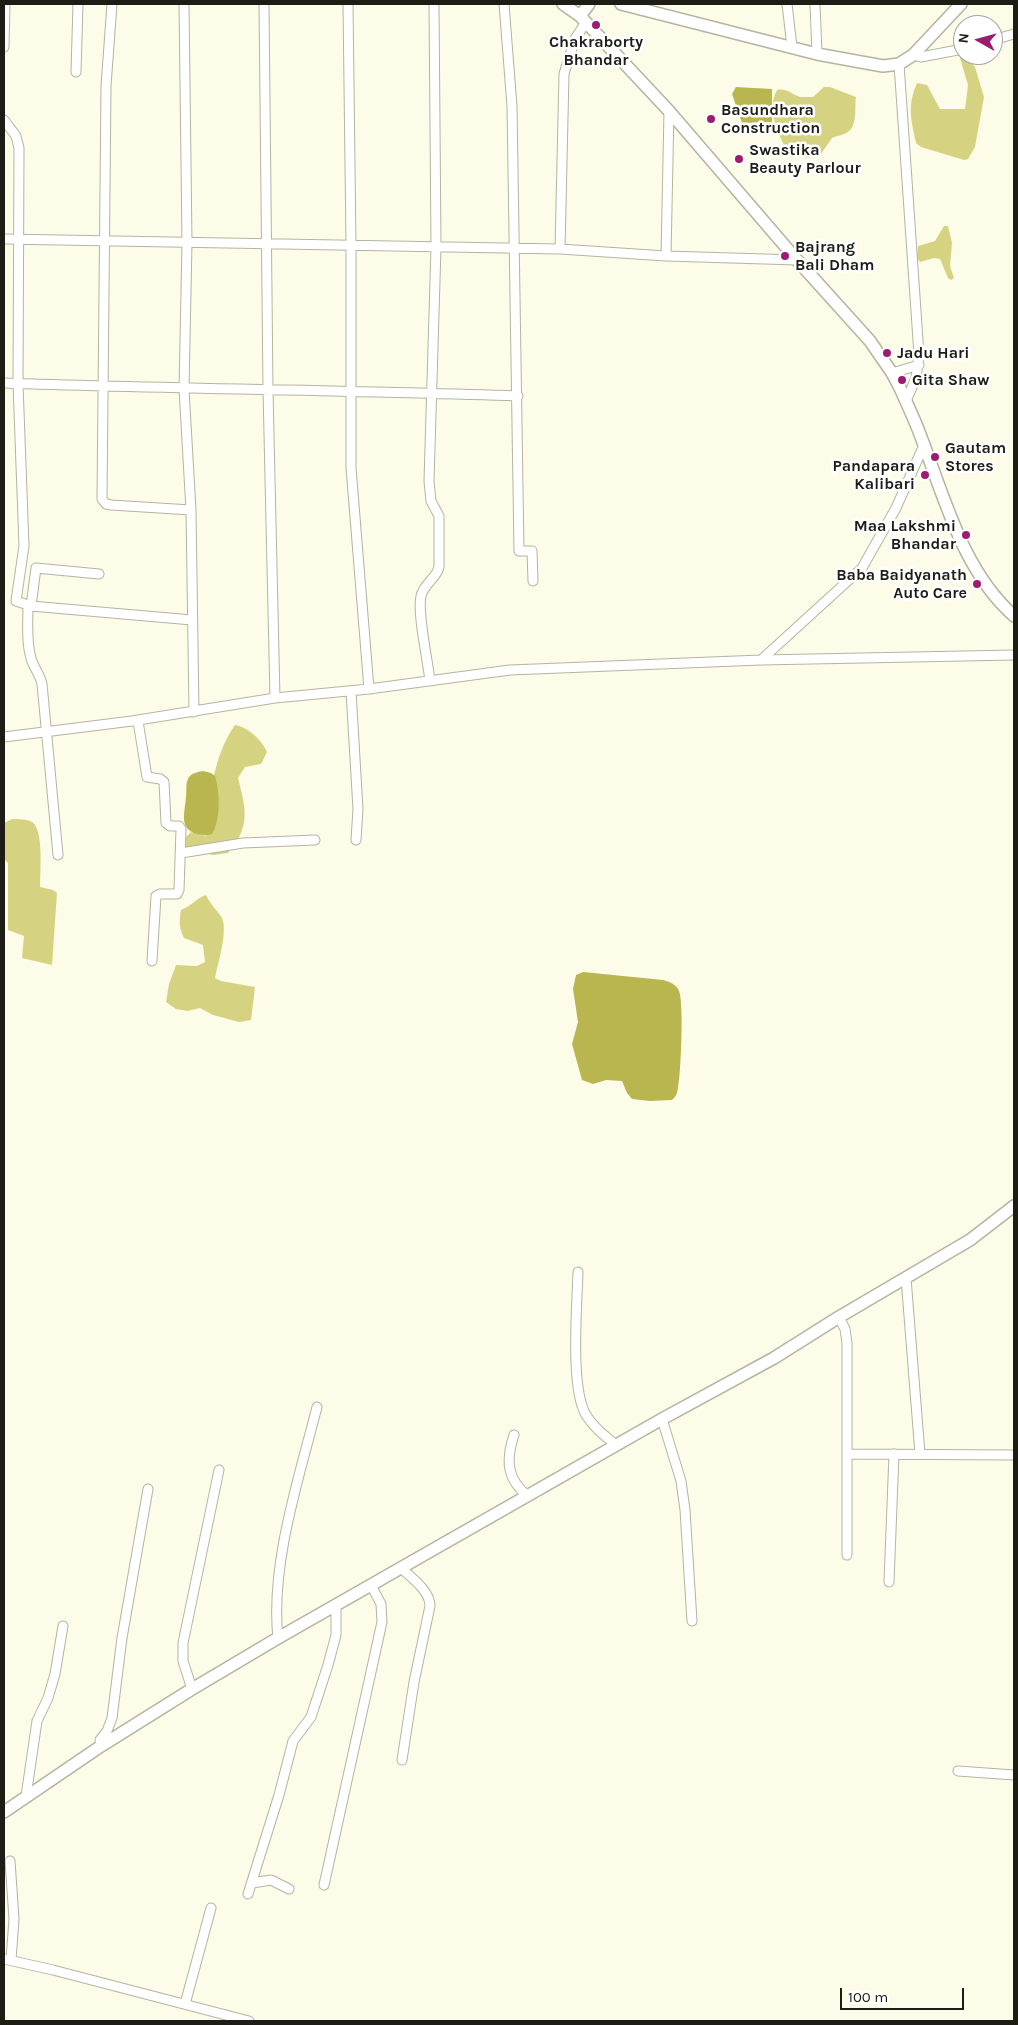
<!DOCTYPE html>
<style>
body{margin:0}
#map{position:relative;width:1018px;height:2025px;overflow:hidden;background:#fcfce8;font-family:Karla,sans-serif}
canvas{display:block}
.frame{position:absolute;inset:0;border:5px solid #1d1d16;pointer-events:none}
.north{position:absolute;left:953px;top:15px;width:50px;height:50px;box-sizing:border-box;background:#fff;border:1px solid #a5a5a2;border-radius:50%;rotate:277deg;font-size:14px;font-weight:700;line-height:20px;text-align:center;color:#1d1d16}
.north::after{content:'';display:block;margin:auto;width:18px;height:22px;background:#9c1c71;clip-path:polygon(50% 0,100% 100%,50% 72%,0 100%)}
.scale{position:absolute;left:840px;top:1988px;width:124px;height:22px;box-sizing:border-box;border:2px solid #1d1d16;border-top:0;padding-left:6px;font-size:15px;line-height:18px;white-space:nowrap;color:#1d1d16;-webkit-text-stroke:4px #fff;paint-order:stroke}
</style>
<div id="map">
<canvas width="1018" height="2025"></canvas>
<div class="frame"></div>
<div class="north">N</div>
<div class="scale">100 m</div>
</div>
<script>
const c = document.querySelector('canvas').getContext('2d');
c.lineJoin = 'round';
function fill(path, color) {
  c.fillStyle = color;
  c.fill(path, 'evenodd');
}
function strokePath(path, color, width, dash) {
  c.strokeStyle = color;
  c.lineWidth = width;
  c.lineCap = dash ? 'butt' : 'round';
  c.setLineDash(dash || []);
  c.stroke(path);
}
function drawText(font, color, halo, rows, align = 'center') {
  c.font = font + ' Karla,sans-serif';
  c.lineWidth = 5;
  c.setLineDash([]);
  c.textBaseline = 'middle';
  c.strokeStyle = halo;
  c.fillStyle = color;
  for (const [text, x, y, turn = 0] of rows) {
    c.save();
    c.translate(x, y);
    c.rotate((+turn || 0) * Math.PI / 180);
    c.textAlign = isNaN(turn) ? turn : align;
    if (halo) c.strokeText(text, 0, 0);
    c.fillText(text, 0, 0);
    c.restore();
  }
}
fill(new Path2D(`
 M965,55H971L970,60L975,67L984,97L975,147L968,159L964,160L921,147L916,143C911,119 907,106 917,83L927,85L940,109H965L968,85L960,58Z
 M824,87H830L856,97C854,108 859,129 844,134C840,136 836,136 832,138L821,154L808,158L789,154C779,137 766,109 777,90C787,88 791,94 800,97C804,97 809,97 813,97Z
 M944,226H948L952,243L950,266L954,278L951,280L948,278L940,259L934,258L920,262L917,258L918,246L935,241Z
 M235,725C248,727 262,740 267,752L261,764L245,767L238,778C246,810 251,826 228,853L214,855L185,850L186,837L191,832L206,836C209,799 213,756 235,725Z
 M12,819C18,819 27,819 32,822C44,829 40,873 40,887L53,890L57,893L52,965L22,958L24,936L8,930V863L4,859V823Z
 M206,895C210,904 217,910 222,918C228,931 218,963 215,978L221,981L255,987L251,1020L239,1022L213,1015L200,1008L188,1011L176,1009L166,1002L169,984L176,965L197,966L205,962L203,945L184,938C179,928 179,921 181,910C191,906 197,898 206,895Z`), '#d5d382');
fill(new Path2D(`
 M736,87L772,89V122L742,123L732,94Z
 M203,771L211,773L215,776C220,792 221,820 212,834C206,836 203,835 197,834C178,829 185,812 186,797C187,790 185,783 189,777C192,773 198,772 203,771Z
 M583,972L663,980C670,982 676,984 679,991C684,1001 681,1082 677,1093C676,1096 674,1098 672,1100L650,1101L632,1099L627,1093L622,1081L606,1080L593,1084L582,1080L572,1044L578,1022L573,989L576,975Z`), '#bab64f');
const street = new Path2D(`
 M112,4L106,86L102,499L106,504L111,505L191,510
 M184,4L187,243L184,389L191,510L194,712
 M264,4L268,390L275,698
 M348,4L351,245V468L369,689
 M504,4L512,106L519,551H532L533,581
 M787,4L792,47
 M815,4L817,54
 M993,40L1014,34
 M4,47L5,4
 M913,55L921,57L963,49
 M899,64L919,355L916,378L906,401
 M76,72L78,4
 M4,120L16,136L19,148L18,384L24,546L16,601L31,606L192,620
 M4,239L560,249L666,256L797,260
 M560,249L564,74L575,39L586,22
 M666,256L669,111
 M892,373L919,365
 M4,383C175,389 346,390 518,396
 M28,605C28,622 26,641 31,658C33,667 40,674 42,684L58,855
 M31,606L36,568L99,574
 M761,660L862,568L896,508L924,445
 M430,681C428,661 417,613 421,596C424,583 437,578 439,567V516L431,501L429,481L436,247L434,4
 M351,691L358,809L356,840
 M138,721L147,777L160,779L164,782L166,823L170,826H179L181,829L179,890L177,894H160L156,896L152,961
 M4,737L132,721L275,698L369,689L510,670L761,660L1014,655
 M181,853L243,843L315,840
 M578,1272C577,1306 570,1388 586,1415C594,1428 605,1436 616,1445
 M906,1278L920,1454
 M839,1317L845,1329L847,1343V1555
 M662,1419L681,1481L685,1510L692,1621
 M514,1435C506,1459 506,1479 528,1496
 M848,1454L1014,1455
 M401,1568C412,1578 430,1591 430,1606L414,1682L402,1760
 M889,1582L894,1454
 M278,1638C270,1565 299,1478 317,1407
 M192,1689L183,1661V1643L219,1470
 M101,1746L100,1740L107,1731L112,1718L122,1638L148,1489
 M958,1771L1014,1775
 M26,1796L37,1721L48,1698L55,1674L63,1626
 M10,1861L14,1919L11,1960
 M252,1883L271,1880L289,1889
 M324,1885L382,1622L381,1604L371,1585
 M248,1894L279,1795L293,1741L311,1717L328,1665L336,1635V1605
 M4,1959L53,1970L249,2021
 M185,2004L211,1908`);
const secondary = new Path2D(`
 M563,4L580,16L669,111L797,260L870,341L892,373L900,388C907,404 915,420 921,437C945,499 963,571 1014,616
 M621,4L817,54L883,66L899,64L913,55L961,4
 M580,16L589,4
 M4,1812L101,1746L192,1689L278,1638L662,1419L774,1358L839,1317L970,1240L1014,1206`);
strokePath(street, '#b4b4a2', 11);
strokePath(secondary, '#b4b4a2', 14);
strokePath(street, '#fff', 9);
strokePath(secondary, '#fff', 11);
for (const [x, y, r, color] of [
 [596,25,5,"#9c1c71"],
 [711,119,5,"#9c1c71"],
 [739,159,5,"#9c1c71"],
 [785,256,5,"#9c1c71"],
 [887,353,5,"#9c1c71"],
 [902,380,5,"#9c1c71"],
 [935,457,5,"#9c1c71"],
 [925,475,5,"#9c1c71"],
 [966,535,5,"#9c1c71"],
 [977,584,5,"#9c1c71"]
]) {
  const dot = new Path2D();
  dot.arc(x, y, r, 0, 2 * Math.PI);
  c.fillStyle = color;
  c.fill(dot);
  strokePath(dot, '#fff', 2);
}
drawText('bold 16px', '#1d1d16', '#fff', [
 ["Chakraborty",596,42,"center"],
 ["Bhandar",596,60,"center"],
 ["Basundhara",721,110],
 ["Construction",721,128],
 ["Swastika",749,150],
 ["Beauty Parlour",749,168],
 ["Bajrang",795,247],
 ["Bali Dham",795,265],
 ["Jadu Hari",897,353],
 ["Gita Shaw",912,380],
 ["Gautam",945,448],
 ["Stores",945,466],
 ["Pandapara",915,466,"right"],
 ["Kalibari",915,484,"right"],
 ["Maa Lakshmi",956,526,"right"],
 ["Bhandar",956,544,"right"],
 ["Baba Baidyanath",967,575,"right"],
 ["Auto Care",967,593,"right"]
], 'left');
</script>
